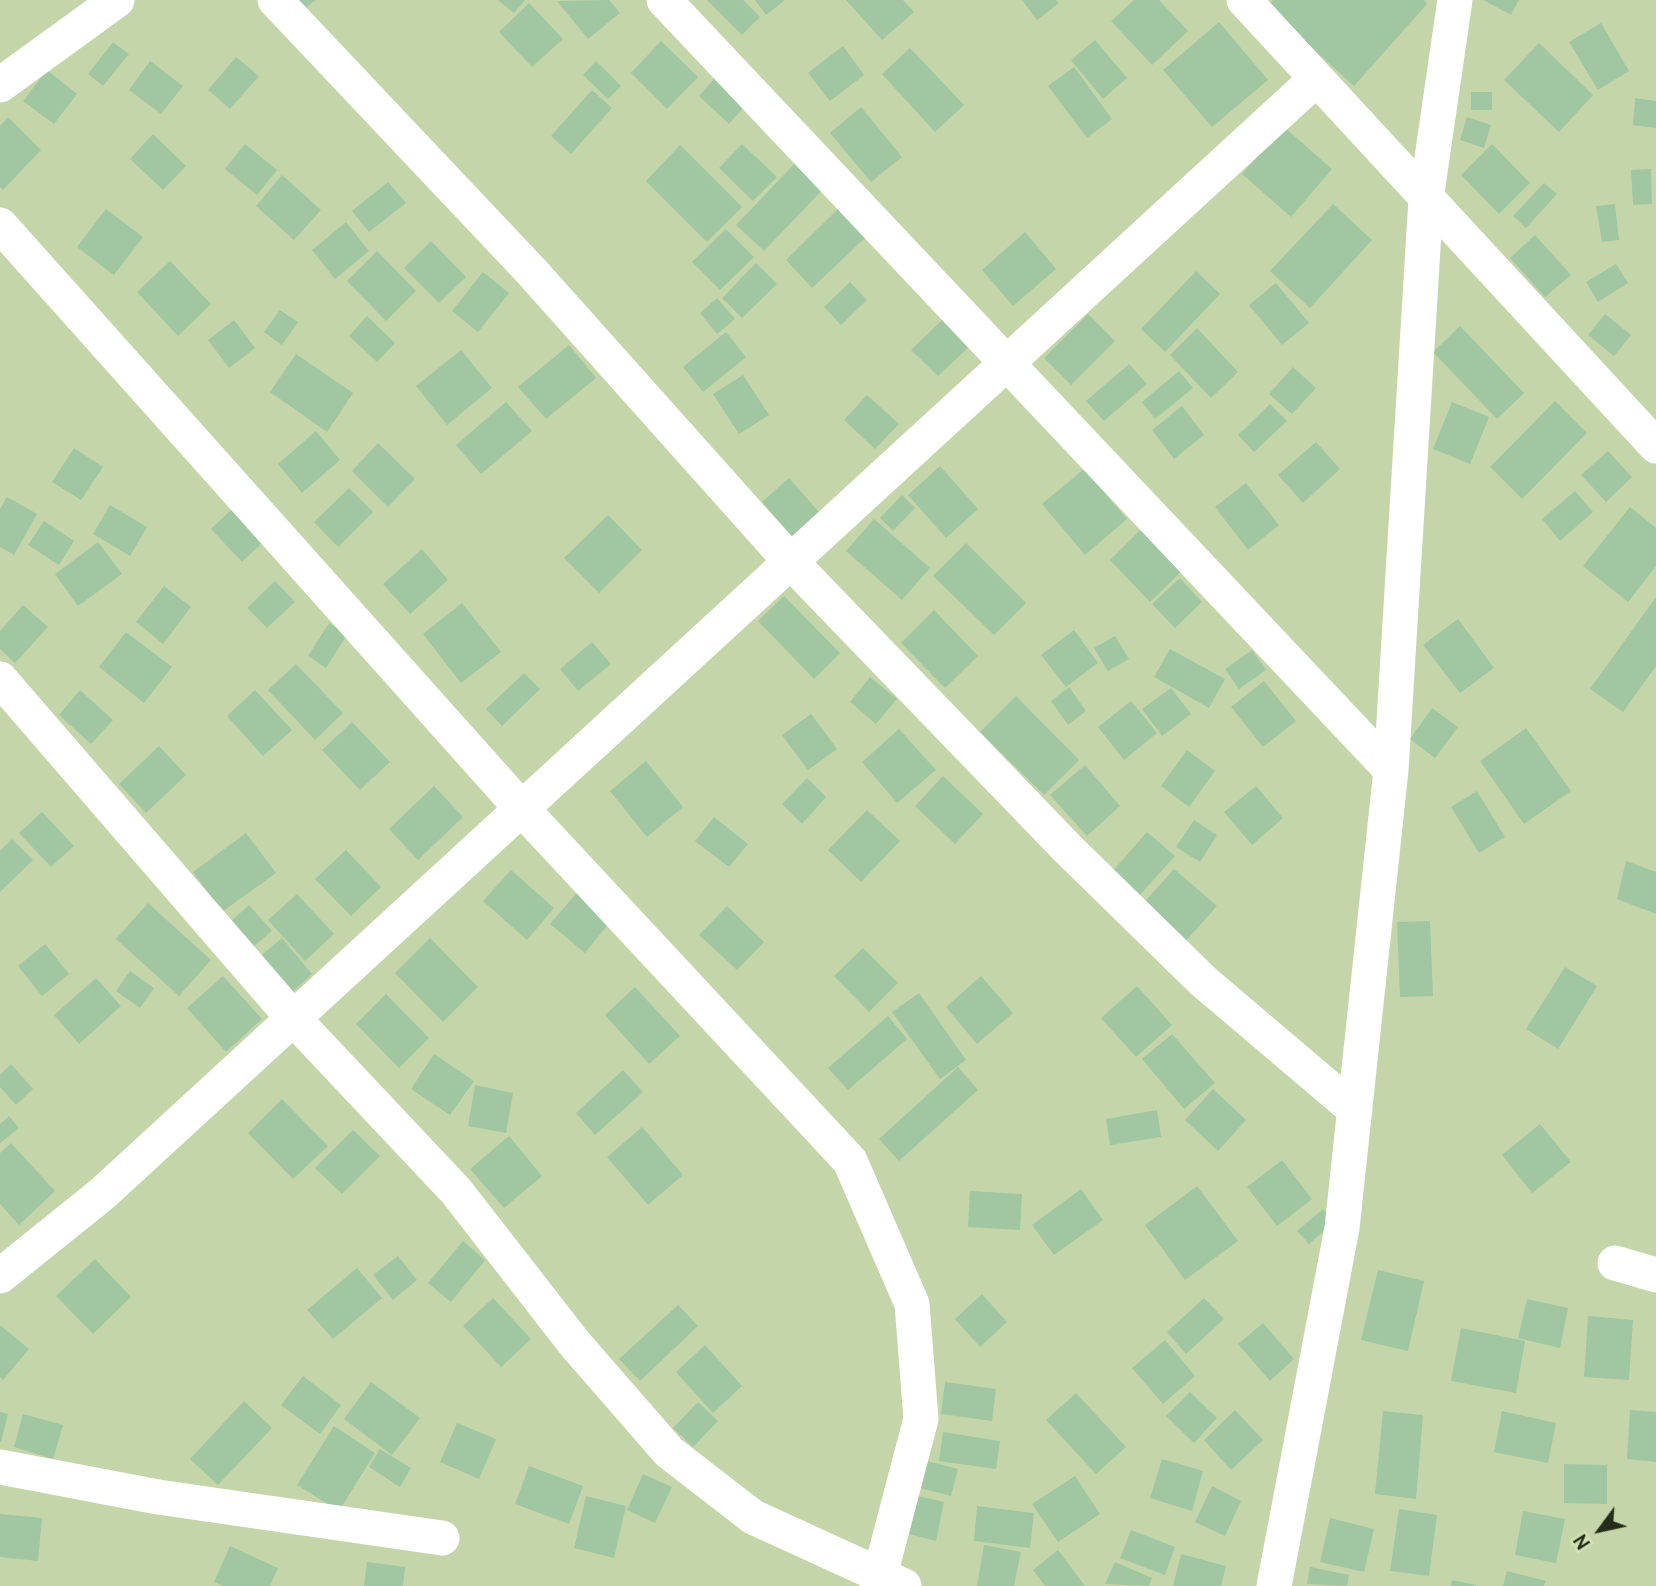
<!DOCTYPE html>
<style>
body{margin:0}
#map{position:relative;width:1656px;height:1586px;overflow:hidden;background:#c4d6a9;font-family:Cabin,sans-serif}
canvas{display:block}
.north{position:absolute;left:1565px;top:1495px;width:70px;height:70px;-webkit-text-stroke:5px #d1e3b6;paint-order:stroke;rotate:237deg;font-size:19px;font-weight:700;line-height:28px;text-align:center;color:#262d1b}
.north::after{content:'';display:block;margin:auto;width:24px;height:32px;background:#262d1b;clip-path:polygon(50% 0,100% 100%,50% 72%,0 100%)}
</style>
<div id="map">
<canvas width="1656" height="1586"></canvas>
<div class="north">N</div>
</div>
<script>
const c = document.querySelector('canvas').getContext('2d');
c.lineJoin = 'round';
function fill(path, color) {
  c.fillStyle = color;
  c.fill(path, 'evenodd');
}
function strokePath(path, color, width, dash) {
  c.strokeStyle = color;
  c.lineWidth = width;
  c.lineCap = dash ? 'butt' : 'round';
  c.setLineDash(dash || []);
  c.stroke(path);
}
fill(new Path2D(`
 M285,0H316L296,15Z
 M498,0H525L514,13Z
 M609,0L620,13L588,39L557,1Z
 M707,0H743L760,17L742,35Z
 M755,0H785L766,15Z
 M846,0H903L914,12L882,40Z
 M1022,0H1056L1059,3L1037,20Z
 M1134,0H1159L1188,31L1152,65L1111,21Z
 M1273,0H1424L1427,4L1354,86L1267,7Z
 M1483,0H1519L1511,15Z
 M529,3L563,39L532,67L499,32Z
 M1219,22L1268,80L1212,127L1163,70Z
 M1601,23L1629,71L1598,90L1569,42Z
 M1095,40L1127,78L1103,99L1071,60Z
 M661,41L698,77L667,109L631,73Z
 M113,42L129,54L103,86L88,74Z
 M1539,43L1593,95L1559,132L1504,80Z
 M843,46L864,75L830,101L808,73Z
 M910,48L964,105L935,132L882,74Z
 M236,57L259,76L230,109L208,90Z
 M150,61L183,86L161,114L129,90Z
 M596,61L621,86L608,99L583,75Z
 M1074,67L1112,119L1087,138L1048,86Z
 M47,70L77,94L54,124L23,101Z
 M720,72L750,100L729,124L699,96Z
 M592,90L612,108L571,154L551,136Z
 M1471,92H1492V110H1471Z
 M1635,98L1656,101V128L1633,125Z
 M861,107L902,157L871,182L830,133Z
 M8,117L41,150L3,190L0,187V126Z
 M1467,117L1491,125L1484,148L1460,140Z
 M1284,127L1332,169L1291,217L1242,174Z
 M153,134L186,166L163,190L130,159Z
 M245,144L277,170L257,195L225,169Z
 M742,144L777,177L753,201L719,168Z
 M1492,144L1530,183L1499,214L1461,175Z
 M680,145L742,207L707,242L646,181Z
 M801,157L828,184L764,251L736,225Z
 M1651,169L1652,204L1633,205L1631,170Z
 M282,175L321,210L294,240L256,206Z
 M388,182L406,203L369,232L352,211Z
 M1544,183L1557,194L1526,228L1513,216Z
 M1333,204L1372,240L1310,308L1270,271Z
 M1615,204L1619,240L1602,242L1596,206Z
 M106,209L143,237L114,275L77,247Z
 M838,209L865,238L812,288L786,260Z
 M346,222L369,251L335,279L312,250Z
 M726,229L754,257L720,290L692,262Z
 M1025,232L1056,269L1013,306L982,270Z
 M1535,235L1571,275L1545,297L1510,258Z
 M431,241L466,277L439,303L404,268Z
 M377,251L416,291L386,321L347,281Z
 M170,261L211,304L178,336L137,292Z
 M756,263L777,284L742,318L722,298Z
 M1616,264L1628,283L1598,302L1586,282Z
 M1196,271L1220,294L1165,352L1141,329Z
 M483,272L509,293L478,332L452,311Z
 M850,282L867,300L841,325L824,307Z
 M1276,283L1309,323L1282,345L1249,305Z
 M717,298L735,319L717,334L700,313Z
 M280,310L298,322L282,345L264,332Z
 M1088,314L1115,341L1071,385L1044,358Z
 M1605,314L1631,335L1614,356L1588,335Z
 M367,316L395,343L377,362L349,336Z
 M234,320L255,348L229,368L208,340Z
 M942,320L969,347L938,376L911,350Z
 M1460,326L1524,393L1497,419L1433,352Z
 M1197,328L1238,372L1211,398L1170,355Z
 M726,332L746,357L703,392L683,367Z
 M569,345L596,378L546,419L518,387Z
 M461,350L492,388L447,425L416,386Z
 M296,354L353,393L327,432L270,392Z
 M1129,364L1147,384L1104,421L1086,401Z
 M1293,367L1316,388L1292,414L1269,394Z
 M1179,371L1193,388L1155,419L1142,402Z
 M743,375L769,415L739,434L713,394Z
 M867,395L899,424L875,449L844,420Z
 M1555,401L1587,433L1522,499L1490,467Z
 M506,402L532,431L481,474L456,445Z
 M1452,402L1489,417L1470,464L1433,449Z
 M1270,404L1287,421L1254,452L1238,435Z
 M1182,406L1204,435L1174,459L1152,430Z
 M316,431L340,460L302,493L278,464Z
 M1316,442L1340,469L1303,503L1278,475Z
 M378,443L415,479L388,507L352,471Z
 M74,448L103,467L81,500L52,482Z
 M1608,451L1632,477L1606,502L1581,475Z
 M940,466L978,509L946,538L908,495Z
 M1084,469L1127,519L1085,555L1042,504Z
 M789,478L819,512L792,536L762,502Z
 M1246,483L1279,525L1248,550L1215,507Z
 M349,488L373,512L338,547L314,522Z
 M1575,491L1593,512L1560,541L1542,519Z
 M902,495L915,508L893,531L880,518Z
 M7,497L37,514L14,555L0,547V509Z
 M110,505L147,527L130,556L93,534Z
 M236,505L266,539L242,562L211,529Z
 M1630,507L1656,528V566L1628,602L1583,566Z
 M608,515L642,550L599,593L564,558Z
 M874,519L930,568L902,600L846,551Z
 M44,521L74,541L59,565L28,545Z
 M1141,529L1182,571L1150,602L1110,560Z
 M98,542L122,574L78,606L55,574Z
 M966,543L1026,603L994,635L933,576Z
 M422,549L448,580L410,614L383,584Z
 M1180,578L1202,602L1175,628L1152,604Z
 M275,581L295,602L267,628L247,608Z
 M164,586L191,607L163,644L136,622Z
 M784,596L840,653L814,679L758,621Z
 M1656,597V666L1623,712L1590,689Z
 M462,603L501,652L461,683L423,634Z
 M23,605L48,627L15,663L0,649V631Z
 M934,610L978,656L945,688L901,643Z
 M1458,619L1494,668L1460,693L1423,645Z
 M329,623L347,635L326,668L308,656Z
 M1074,630L1098,663L1066,687L1041,655Z
 M126,632L172,667L144,703L99,667Z
 M1115,636L1129,659L1108,671L1094,648Z
 M592,642L611,664L578,691L560,669Z
 M1170,649L1225,679L1209,708L1154,677Z
 M1252,650L1266,670L1239,689L1225,669Z
 M296,664L343,713L315,740L268,690Z
 M524,673L540,689L502,726L486,709Z
 M870,677L897,699L876,724L850,702Z
 M1264,681L1296,721L1263,747L1231,707Z
 M1069,687L1086,711L1068,725L1051,701Z
 M1171,688L1191,714L1162,736L1142,709Z
 M80,690L113,720L91,744L59,715Z
 M255,690L292,730L263,756L227,716Z
 M1016,696L1079,760L1044,795L980,732Z
 M1131,701L1157,733L1124,760L1098,727Z
 M1432,708L1458,727L1435,758L1410,739Z
 M811,714L837,749L808,770L782,735Z
 M352,722L390,762L360,790L322,750Z
 M1526,728L1571,791L1524,824L1480,761Z
 M899,729L936,770L897,803L862,762Z
 M159,746L186,775L146,813L119,784Z
 M1187,750L1215,771L1189,807L1161,786Z
 M646,761L683,807L647,837L610,791Z
 M1085,765L1120,806L1087,836L1050,795Z
 M943,776L983,814L955,844L915,806Z
 M807,778L826,797L802,824L782,804Z
 M434,786L463,817L418,860L389,829Z
 M1256,786L1283,818L1252,845L1224,812Z
 M1477,791L1505,837L1479,853L1451,807Z
 M867,810L900,841L861,882L828,850Z
 M42,812L74,846L51,867L19,833Z
 M714,817L748,844L729,867L695,841Z
 M1194,820L1217,835L1200,862L1176,847Z
 M1147,832L1175,856L1138,897L1111,873Z
 M246,833L276,873L222,912L193,872Z
 M12,839L33,860L0,892V851Z
 M346,850L381,887L351,916L315,879Z
 M1626,861L1656,872V914L1617,899Z
 M1174,869L1217,906L1184,943L1141,906Z
 M511,870L554,908L527,940L483,901Z
 M580,889L614,917L585,953L550,924Z
 M297,894L334,934L305,961L268,920Z
 M148,903L211,960L179,996L116,939Z
 M249,905L272,931L253,947L230,922Z
 M727,906L764,942L737,970L699,935Z
 M1430,921L1433,996L1400,997L1397,922Z
 M282,938L312,974L289,995L257,959Z
 M430,938L478,987L443,1022L395,973Z
 M45,944L69,974L42,996L18,966Z
 M863,948L898,983L869,1012L834,976Z
 M1565,967L1597,986L1558,1049L1526,1029Z
 M130,971L154,988L140,1008L116,991Z
 M223,976L262,1019L226,1052L187,1008Z
 M981,976L1013,1013L977,1044L946,1007Z
 M96,978L121,1006L79,1044L54,1015Z
 M1137,986L1172,1025L1136,1057L1101,1018Z
 M635,987L680,1036L649,1064L605,1015Z
 M919,993L966,1060L940,1079L892,1012Z
 M386,994L429,1038L399,1068L356,1024Z
 M888,1016L907,1039L848,1090L828,1068Z
 M1172,1034L1215,1083L1184,1109L1142,1059Z
 M434,1054L474,1081L450,1115L411,1089Z
 M11,1064L33,1089L16,1105L0,1087V1075Z
 M958,1067L978,1090L899,1161L879,1139Z
 M623,1070L643,1092L595,1135L576,1113Z
 M475,1085L513,1093L506,1133L468,1126Z
 M1213,1089L1246,1120L1218,1151L1185,1120Z
 M282,1099L328,1146L293,1179L248,1133Z
 M1157,1110L1161,1137L1110,1145L1106,1119Z
 M9,1116L19,1128L0,1143V1124Z
 M1540,1124L1571,1162L1532,1193L1502,1155Z
 M642,1127L683,1175L648,1205L607,1157Z
 M353,1130L380,1156L342,1194L315,1168Z
 M509,1136L542,1176L504,1208L470,1169Z
 M11,1143L55,1191L19,1225L0,1204V1153Z
 M1282,1160L1312,1199L1277,1226L1247,1187Z
 M1197,1186L1238,1241L1185,1280L1145,1225Z
 M1081,1189L1103,1220L1054,1255L1032,1225Z
 M970,1191L1022,1194L1020,1230L968,1227Z
 M1323,1209L1334,1222L1309,1244L1297,1231Z
 M463,1241L485,1260L451,1302L428,1283Z
 M398,1256L417,1280L393,1300L373,1275Z
 M95,1259L131,1297L93,1334L56,1296Z
 M357,1268L382,1298L333,1339L307,1310Z
 M1378,1270L1424,1281L1408,1351L1361,1340Z
 M982,1294L1007,1322L980,1347L955,1319Z
 M493,1298L531,1339L501,1367L463,1326Z
 M1204,1298L1224,1319L1186,1354L1167,1332Z
 M1527,1299L1568,1308L1560,1348L1518,1338Z
 M678,1305L698,1326L640,1381L619,1359Z
 M1588,1316L1633,1320L1629,1380L1584,1377Z
 M1263,1323L1294,1359L1270,1381L1238,1344Z
 M0,1325L29,1349L3,1380L0,1377Z
 M1461,1328L1525,1341L1516,1393L1451,1381Z
 M1165,1340L1195,1376L1163,1404L1132,1368Z
 M705,1345L742,1386L713,1413L676,1372Z
 M303,1376L341,1405L320,1434L281,1405Z
 M371,1382L420,1418L392,1455L344,1419Z
 M945,1382L996,1389L992,1421L941,1414Z
 M1190,1392L1217,1418L1194,1443L1166,1416Z
 M1076,1393L1126,1447L1096,1474L1046,1420Z
 M244,1401L272,1428L218,1485L190,1459Z
 M698,1402L718,1421L693,1447L673,1428Z
 M1235,1410L1263,1440L1231,1470L1204,1440Z
 M1630,1410L1656,1412V1462L1627,1459Z
 M1383,1411L1423,1415L1416,1499L1375,1494Z
 M1502,1411L1556,1423L1548,1463L1494,1452Z
 M0,1412L8,1414L1,1442H0Z
 M23,1414L63,1425L53,1459L14,1447Z
 M457,1423L496,1439L479,1479L440,1462Z
 M334,1426L375,1453L339,1511L297,1485Z
 M943,1432L1000,1441L996,1469L939,1461Z
 M380,1449L411,1468L400,1487L369,1467Z
 M1162,1459L1203,1471L1192,1511L1150,1498Z
 M927,1461L958,1469L951,1496L920,1488Z
 M1564,1464L1607,1465V1504L1564,1503Z
 M529,1466L583,1486L569,1524L515,1504Z
 M643,1474L672,1487L655,1523L627,1510Z
 M1075,1476L1100,1514L1058,1542L1032,1504Z
 M1212,1486L1241,1501L1225,1536L1195,1522Z
 M586,1496L626,1506L614,1558L574,1548Z
 M918,1496L944,1502L936,1541L909,1534Z
 M977,1506L1034,1513L1030,1548L974,1541Z
 M1399,1509L1437,1515L1429,1576L1390,1571Z
 M1523,1511L1565,1519L1556,1563L1515,1555Z
 M0,1514L42,1518L38,1561L0,1557Z
 M1330,1518L1374,1529L1364,1572L1320,1562Z
 M1131,1530L1175,1547L1165,1575L1120,1558Z
 M984,1545L1021,1552L1014,1586H977Z
 M230,1546L278,1568L270,1586H223L214,1582Z
 M1058,1550L1085,1586H1045L1033,1570Z
 M1181,1554L1226,1566L1221,1586H1173Z
 M367,1562L405,1567L403,1586H364Z
 M1115,1562L1152,1578L1149,1586L1105,1584Z
 M1310,1567L1349,1575L1347,1586L1307,1584Z
 M1507,1571L1546,1581L1544,1586H1503Z
 M1452,1580L1476,1585V1586H1451Z`), '#a1c6a2');
strokePath(new Path2D(`
 M275,0L532,272L791,562L1067,848L1203,981L1355,1110
 M664,0L1391,770
 M1244,0L1656,446
 M0,85L117,0
 M0,225L522,809L850,1161L912,1304L921,1419L877,1586
 M0,679L293,1018L456,1191L575,1344L669,1452L753,1517L904,1586
 M1615,1263L1656,1275
 M0,1276L102,1194L1316,79
 M0,1467L158,1497L442,1538
 M1274,1586L1342,1228L1391,770L1426,199L1455,0`), '#fff', 35);
</script>
